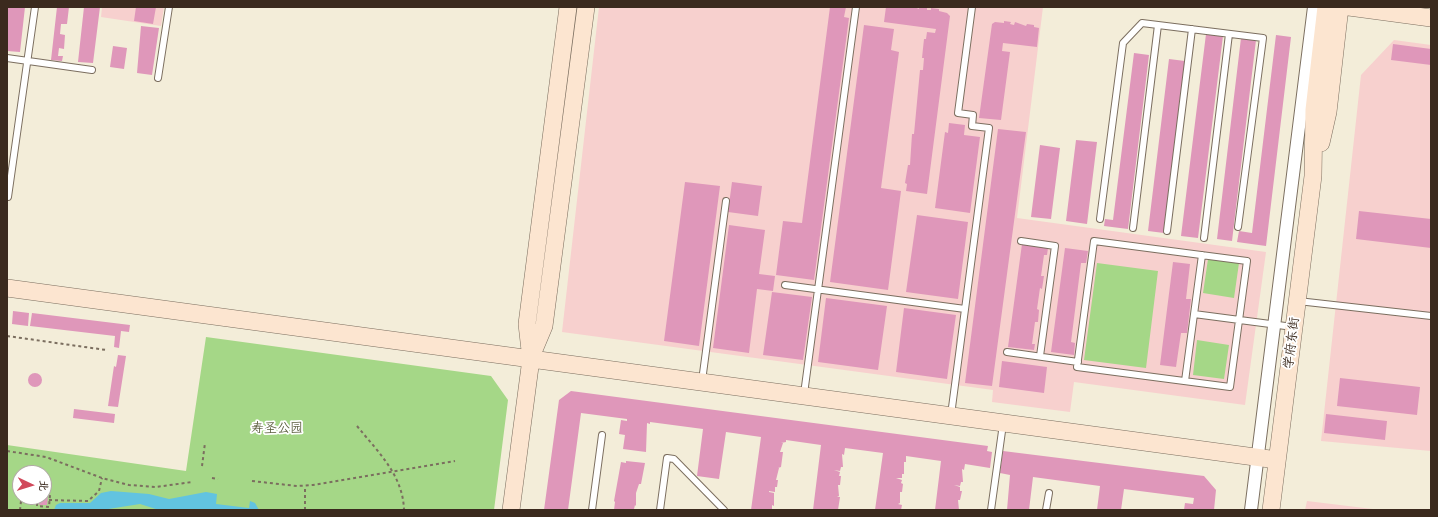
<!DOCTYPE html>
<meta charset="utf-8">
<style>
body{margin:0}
#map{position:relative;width:1438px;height:517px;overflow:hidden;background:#f3edd9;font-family:Itim,"LXGW WenKai TC",sans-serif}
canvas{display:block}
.frame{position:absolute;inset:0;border:8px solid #3b2a1e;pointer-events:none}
.north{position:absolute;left:12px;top:465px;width:40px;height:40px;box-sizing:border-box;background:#fff;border:1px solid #b1aaa5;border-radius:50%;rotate:94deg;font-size:11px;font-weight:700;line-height:16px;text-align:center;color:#3b2a1e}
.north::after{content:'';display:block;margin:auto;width:14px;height:18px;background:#d1495b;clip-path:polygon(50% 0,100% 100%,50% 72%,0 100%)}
</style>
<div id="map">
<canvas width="1438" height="517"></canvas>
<div class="frame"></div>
<div class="north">北</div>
</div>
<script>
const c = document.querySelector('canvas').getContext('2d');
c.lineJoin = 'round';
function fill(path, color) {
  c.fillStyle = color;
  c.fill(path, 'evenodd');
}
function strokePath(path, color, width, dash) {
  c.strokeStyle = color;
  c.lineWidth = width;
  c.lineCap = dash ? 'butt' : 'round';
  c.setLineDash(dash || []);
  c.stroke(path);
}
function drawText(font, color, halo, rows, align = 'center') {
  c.font = font + ' Itim,"LXGW WenKai TC",sans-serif';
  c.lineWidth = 3.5;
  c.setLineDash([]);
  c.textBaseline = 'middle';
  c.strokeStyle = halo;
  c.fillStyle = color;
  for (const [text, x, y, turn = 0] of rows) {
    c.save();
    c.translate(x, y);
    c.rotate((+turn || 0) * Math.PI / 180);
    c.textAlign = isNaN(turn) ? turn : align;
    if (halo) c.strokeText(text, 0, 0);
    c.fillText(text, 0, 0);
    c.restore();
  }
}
fill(new Path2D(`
 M102,7H164L161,26L101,17Z
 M599,7H1043L1017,218L1266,252L1245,405L1074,382L1070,412L992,402L993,390L562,332Z
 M1394,40L1431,45V451L1321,441L1361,75Z
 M1307,501L1381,510H1305Z`), '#f7d0ce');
fill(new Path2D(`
 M1208,259L1239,263L1234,298L1203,293Z
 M1097,263L1158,271L1146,368L1084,360Z
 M206,337L491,376L508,400L494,510H7V445L186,471ZM20,473H44V497H20Z
 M1197,340L1229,345L1224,379L1193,375Z`), '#a5d787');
fill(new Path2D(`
 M111,491L149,494L169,499L206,492L217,494L216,504L249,508L250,501L255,503L259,510H159L140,504L102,510H54L56,505L60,503H90L101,493Z`), '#62c3e0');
fill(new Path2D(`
 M7,7H25L20,52L7,51Z
 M57,7H69L67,24H61L60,34L65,35L64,49L59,48L58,56H63L62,61L51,60Z
 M84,7H100L93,63L78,62Z
 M136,7H156L153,24L134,21Z
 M830,7H846L844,17L849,18L814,280L776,275L783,221L802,223Z
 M886,7H914L919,9V7H927V10H931V8L939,9V11L947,13L950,16L927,194L906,191L907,184L905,183L908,165H910L912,134H914L920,70H923L924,58H922L924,39H926L927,32L935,33L936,29L884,22Z
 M1004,21L1011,22L1010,24L1014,25L1015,22L1026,26L1027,24L1034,25V27L1039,28L1037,47L1003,43L1002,51L1010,52L1001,120L979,118L992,24L995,22L1004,23Z
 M864,25L894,29L891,50L899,52L881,188L901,191L888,290L830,282Z
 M141,26L159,28L152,75L137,73Z
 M1206,34L1223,36L1198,238L1181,236Z
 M1276,35L1291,37L1266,246L1237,242L1239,231L1252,233Z
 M1241,38L1256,40L1232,241L1217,239Z
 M1393,44L1431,49V65L1391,60Z
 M113,46L127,48L124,69L110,67Z
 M1134,53L1149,55L1128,229L1104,226L1105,219L1113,220Z
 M1169,59L1185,61L1164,233L1148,231Z
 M949,123L965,125L964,135L980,137L970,213L935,208L945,132L948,133Z
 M998,129L1026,132L992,386L965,383Z
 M1076,140L1097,142L1087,224L1066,221Z
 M1040,145L1060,148L1051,219L1031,217Z
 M685,182L720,186L699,346L664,341Z
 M732,182L762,186L758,216L728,212Z
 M1359,211L1431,219V248L1356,239Z
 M917,215L968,222L958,299L906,292Z
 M729,225L765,230L759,274L775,276L773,291L757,289L749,353L713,348Z
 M1022,244L1048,248L1047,255H1044L1041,276H1044L1042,289L1040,288L1037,309L1039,310L1038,322H1035L1032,344H1035L1034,350L1008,347Z
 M1065,248L1088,251L1086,263H1081L1071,342L1075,343L1074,355L1051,352Z
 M1173,262L1190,264L1186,299H1191L1187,333H1181L1176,367L1160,365Z
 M772,292L812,297L803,360L763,355Z
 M826,298L887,306L878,370L818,362Z
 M904,308L956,315L947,379L896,372Z
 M13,311L29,313L28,326L12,324Z
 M32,313L130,325L129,332L121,331L119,348L114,347L115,336L30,326Z
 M118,355L126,356L118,407L108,406L114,366L116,367Z
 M1002,361L1047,367L1044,393L999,387Z
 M28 380a7 7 0 1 1 14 0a7 7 0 1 1-14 0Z
 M1340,378L1420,387L1417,415L1337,406Z
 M571,391L988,446L987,451L992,452L990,468L965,464L964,470L962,469L963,482H961L960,486L954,485L960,487V491H962L960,500H958L959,510H935L941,461L906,456V462H904V474H902V478H896L902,480L901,483L903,484L902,492H900V503L898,504L902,505L901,510H875L883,453L845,448L844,455L842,454L843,467H841L840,471L834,470L840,472L839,476H841L840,485H838L839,496L837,497H840L838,510H813L821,445L786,440V442L781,443H783L780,452H783L781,467L778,468H779L776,480H778L777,487H775V492L769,491V492L774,493V506L772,505V510H751L761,437L726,432L719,479L697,476L703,429L650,422V424L647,423L646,452L623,449L625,435L619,434L621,420L627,421V419L581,413L568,510H544L559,400Z
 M74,409L115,414L114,423L73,418Z
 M1326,414L1387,421L1385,440L1324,433Z
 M1003,451L1204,476L1216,490L1214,510H1184L1185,503L1193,504L1194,498L1124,489L1121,510H1097L1100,486L1033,477L1029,510H1007L1010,475L1000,473Z
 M626,461L645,463L641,484H639L636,493V506L635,505L634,509L614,510L615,502L614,501L621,462L626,463Z
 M39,497H48L47,505H39Z`), '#df97ba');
const lane = new Path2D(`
 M7,58L92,70
 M158,78L169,7
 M8,197L35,7
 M1100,219L1123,43L1142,23L1263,38L1238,227
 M1133,228L1158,25
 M1167,231L1192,29
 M1204,238L1229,34
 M1021,241L1055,246L1040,356
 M1094,241L1247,261L1230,387L1077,367Z
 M785,285L965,309
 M1298,301L1431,316
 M1194,314L1293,327
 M1007,352L1078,362
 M702,381L726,201
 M1185,381L1202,255
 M804,394L856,7
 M951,415L989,128L972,126L973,115L958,113L972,7
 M592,510L602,435
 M660,510L667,458L674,459L724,510
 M991,510L1003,424
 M1046,510L1049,493`);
const street = new Path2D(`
 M1251,510L1314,7`);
const secondary = new Path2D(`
 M1349,7L1431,18
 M1321,143L1328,112L1340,7
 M7,288L1277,460
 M531,357L544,326L586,7
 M511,510L531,359L527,324L568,7
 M1271,510L1313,176L1314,110L1326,7`);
strokePath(lane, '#7b6e5f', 8);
strokePath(street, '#7b6e5f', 14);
strokePath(secondary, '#7b6e5f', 18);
strokePath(new Path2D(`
 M7,336L106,350
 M357,426C378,452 403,475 404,510
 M7,451L46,457L102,478L129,485L156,487L192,482
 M202,466L205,443
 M212,478L218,479
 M252,481L297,486L313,485L455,461
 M37,497V506L49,507L50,495H44
 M49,500L88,501L99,491L102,478
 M20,510L21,501L37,502
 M305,510V486`), '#7b6e5f', 2, [3, 3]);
strokePath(lane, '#fff', 6);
strokePath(street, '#fff', 12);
strokePath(secondary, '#fce5d0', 17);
drawText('13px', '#3b2a1e', '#fff', [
 ["学府东街",1292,343,-83]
]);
drawText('13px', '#5b5e3e', '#fff', [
 ["寿圣公园",277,429]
]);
</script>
